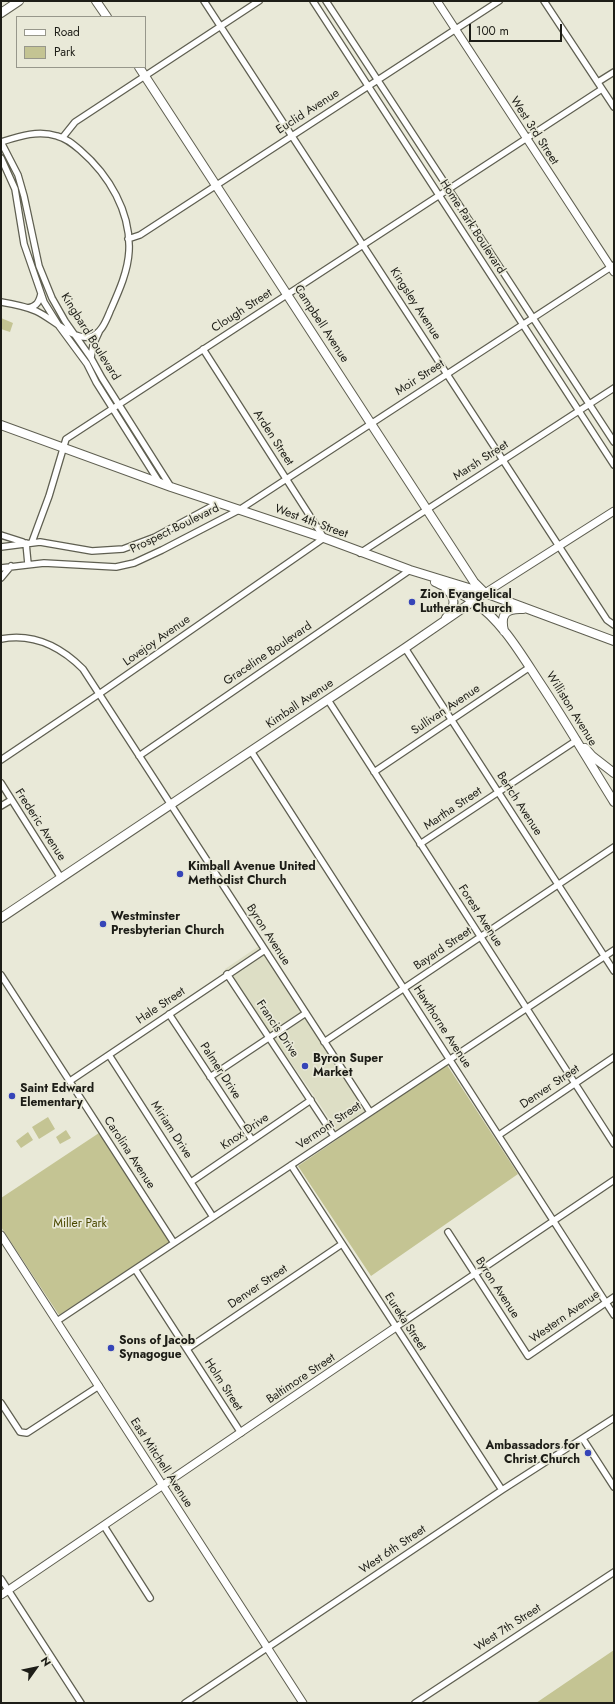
<!DOCTYPE html>
<style>
body{margin:0}
#map{position:relative;width:615px;height:1704px;overflow:hidden;background:#e9e9d8;font-family:Jost,sans-serif}
canvas{display:block}
.frame{position:absolute;inset:0;border:2px solid #1d1d17;pointer-events:none}
.legend{position:absolute;left:16px;top:16px;width:130px;height:52px;box-sizing:border-box;background:#e9e9d8;border:1px solid #97978b;margin:0;padding:5px 7px;list-style:none;font-size:12px;color:#1d1d17}
.legend li{display:flex;align-items:center;gap:8px;height:20px}
.legend b{width:20px;border:1px solid #97978b}
.north{position:absolute;left:16px;top:1648px;width:40px;height:40px;-webkit-text-stroke:3px #e9e9d8;paint-order:stroke;rotate:57deg;font-size:11px;font-weight:700;line-height:16px;text-align:center;color:#1d1d17}
.north::after{content:'';display:block;margin:auto;width:14px;height:18px;background:#1d1d17;clip-path:polygon(50% 0,100% 100%,50% 72%,0 100%)}
.scale{position:absolute;left:469px;top:24px;width:93px;height:18px;box-sizing:border-box;border:2px solid #1d1d17;border-top:0;padding-left:5px;font-size:12px;line-height:14px;white-space:nowrap;color:#1d1d17;-webkit-text-stroke:3px #e9e9d8;paint-order:stroke}
</style>
<div id="map">
<canvas width="615" height="1704"></canvas>
<div class="frame"></div>
<ul class="legend">
<li><b style="height:5px;background:#fff"></b>Road</li>
<li><b style="height:11px;background:#c4c493"></b>Park</li>
</ul>
<div class="north">N</div>
<div class="scale">100 m</div>
</div>
<script>
const c = document.querySelector('canvas').getContext('2d');
c.lineJoin = 'round';
function fill(path, color) {
  c.fillStyle = color;
  c.fill(path, 'evenodd');
}
function strokePath(path, color, width, dash) {
  c.strokeStyle = color;
  c.lineWidth = width;
  c.lineCap = dash ? 'butt' : 'round';
  c.setLineDash(dash || []);
  c.stroke(path);
}
function drawText(font, color, halo, rows, align = 'center') {
  c.font = font + ' Jost,sans-serif';
  c.lineWidth = 3.5;
  c.setLineDash([]);
  c.textBaseline = 'middle';
  c.strokeStyle = halo;
  c.fillStyle = color;
  for (const [text, x, y, turn = 0] of rows) {
    c.save();
    c.translate(x, y);
    c.rotate((+turn || 0) * Math.PI / 180);
    c.textAlign = isNaN(turn) ? turn : align;
    if (halo) c.strokeText(text, 0, 0);
    c.fillText(text, 0, 0);
    c.restore();
  }
}
fill(new Path2D(`
 M259,946L369,1117L341,1137L313,1094L225,969Z`), '#dddec5');
fill(new Path2D(`
 M1,318L13,323L10,332L1,329Z
 M447,1065L518,1174L371,1276L298,1166Z
 M48,1117L55,1129L39,1139L32,1127Z
 M66,1130L71,1138L60,1144L56,1137Z
 M28,1132L33,1140L21,1148L16,1141Z
 M99,1133L170,1242L59,1315L1,1227V1198Z
 M614,1650V1703H536Z`), '#c4c493');
const minor = new Path2D(`
 M204,1L607,620L614,625
 M313,1L614,465
 M326,1L614,442
 M544,1L614,107
 M598,82L614,72
 M63,137L75,122L259,1
 M1,142C20,136 38,130 57,136C66,138 73,144 80,150C109,175 131,212 129,251C128,271 119,291 111,309C107,318 102,334 90,337C72,340 52,318 36,311C25,306 13,304 1,302
 M1,142L18,175L24,196L39,266L52,298L65,321L91,358L102,378L171,487
 M1,158L15,189L24,244L44,302L59,326L87,364L96,382L159,482
 M128,239L140,235L499,1
 M28,308C37,306 39,302 41,294
 M91,358L93,345L99,332
 M1,535L23,542
 M32,542L49,496L66,439L602,89
 M26,543L28,564
 M1,547L40,542L92,551L123,549L155,537L218,503
 M360,553L614,388
 M1,568L44,563L116,567L134,563L162,550L239,510L614,265
 M1,578L11,566
 M1,639C33,633 61,647 83,669L370,1112
 M405,648L614,971
 M328,700L614,1144
 M251,751L614,1315
 M139,756L410,570
 M1,760L99,694L324,538L203,349
 M374,772L530,667
 M1,783L61,878
 M1,806L11,800
 M420,844L577,740
 M227,974L334,1136
 M1,975L174,1243
 M169,1014L252,1140
 M324,1042L614,847
 M109,1055L213,1217
 M210,1077L306,1013
 M70,1081L265,950
 M499,1135L614,1057
 M291,1165L502,1490
 M191,1182L311,1100
 M448,1232L528,1356L614,1297
 M135,1269L241,1433
 M57,1321L614,950
 M396,1327L614,1180
 M187,1349L342,1244
 M1,1403L20,1432L27,1433L99,1386
 M583,1439L614,1487
 M104,1526L150,1598
 M1,1579L81,1703
 M185,1703L502,1490L614,1418
 M415,1703L614,1572`);
const tertiary = new Path2D(`
 M437,1L614,272
 M485,593L614,511
 M1,1235L303,1703
 M1,1595L396,1327`);
const secondary = new Path2D(`
 M96,1L107,17
 M1,13L19,1
 M139,67L474,582L485,593
 M1,425L171,487L324,538L410,570L485,593L614,641
 M435,582C447,588 461,593 473,601C502,621 521,654 540,683C566,722 589,762 614,802
 M446,589C457,598 455,607 446,618
 M504,631C500,614 506,608 523,609
 M585,748L592,756L614,773
 M1,918L405,648L485,593`);
strokePath(minor, '#5f5f51', 8);
strokePath(tertiary, '#5f5f51', 9);
strokePath(secondary, '#5f5f51', 10);
strokePath(minor, '#fff', 5.5);
strokePath(tertiary, '#fff', 7);
strokePath(secondary, '#fff', 8);
for (const [x, y, r, color] of [
 [412,602,4,"#3645b8"],
 [180,874,4,"#3645b8"],
 [103,924,4,"#3645b8"],
 [305,1066,4,"#3645b8"],
 [12,1096,4,"#3645b8"],
 [111,1348,4,"#3645b8"],
 [588,1453,4,"#3645b8"]
]) {
  const dot = new Path2D();
  dot.arc(x, y, r, 0, 2 * Math.PI);
  c.fillStyle = color;
  c.fill(dot);
  strokePath(dot, '#e9e9d8', 1.5);
}
drawText('12px', '#1d1d17', '#e9e9d8', [
 ["Euclid Avenue",308,112,-33],
 ["West 3rd Street",534,131,57],
 ["Home Park Boulevard",472,227,57],
 ["Kingsley Avenue",415,304,57],
 ["Clough Street",242,311,-33],
 ["Campbell Avenue",321,324,57],
 ["Kingbard Boulevard",90,337,58],
 ["Moir Street",420,378,-33],
 ["Arden Street",273,438,57],
 ["Marsh Street",481,461,-33],
 ["West 4th Street",311,522,20],
 ["Prospect Boulevard",175,529,-26],
 ["Lovejoy Avenue",157,641,-35],
 ["Graceline Boulevard",268,654,-34],
 ["Kimball Avenue",300,704,-34],
 ["Williston Avenue",571,709,58],
 ["Sullivan Avenue",446,710,-34],
 ["Bertch Avenue",519,804,57],
 ["Martha Street",453,809,-34],
 ["Frederic Avenue",40,825,57],
 ["Forest Avenue",480,916,57],
 ["Byron Avenue",268,935,57],
 ["Bayard Street",443,949,-34],
 ["Hale Street",161,1006,-34],
 ["Hawthorne Avenue",442,1027,57],
 ["Francis Drive",277,1029,56],
 ["Palmer Drive",220,1071,57],
 ["Denver Street",550,1087,-34],
 ["Vermont Street",329,1126,-34],
 ["Miriam Drive",171,1130,57],
 ["Knox Drive",245,1132,-34],
 ["Carolina Avenue",129,1153,57],
 ["Denver Street",258,1287,-34],
 ["Byron Avenue",497,1288,57],
 ["Western Avenue",565,1317,-35],
 ["Eureka Street",405,1322,57],
 ["Baltimore Street",301,1379,-34],
 ["Holm Street",223,1385,57],
 ["East Mitchell Avenue",161,1463,57],
 ["West 6th Street",393,1550,-34],
 ["West 7th Street",508,1628,-33]
]);
drawText('bold 12px', '#1d1d17', '#e9e9d8', [
 ["Zion Evangelical",420,595],
 ["Lutheran Church",420,609],
 ["Kimball Avenue United",188,867],
 ["Methodist Church",188,881],
 ["Westminster",111,917],
 ["Presbyterian Church",111,931],
 ["Byron Super",313,1059],
 ["Market",313,1073],
 ["Saint Edward",20,1089],
 ["Elementary",20,1103],
 ["Sons of Jacob",119,1341],
 ["Synagogue",119,1355],
 ["Ambassadors for",580,1446,"right"],
 ["Christ Church",580,1460,"right"]
], 'left');
drawText('12px', '#4b4900', '#e9e9d8', [
 ["Miller Park",80,1224]
]);
</script>
